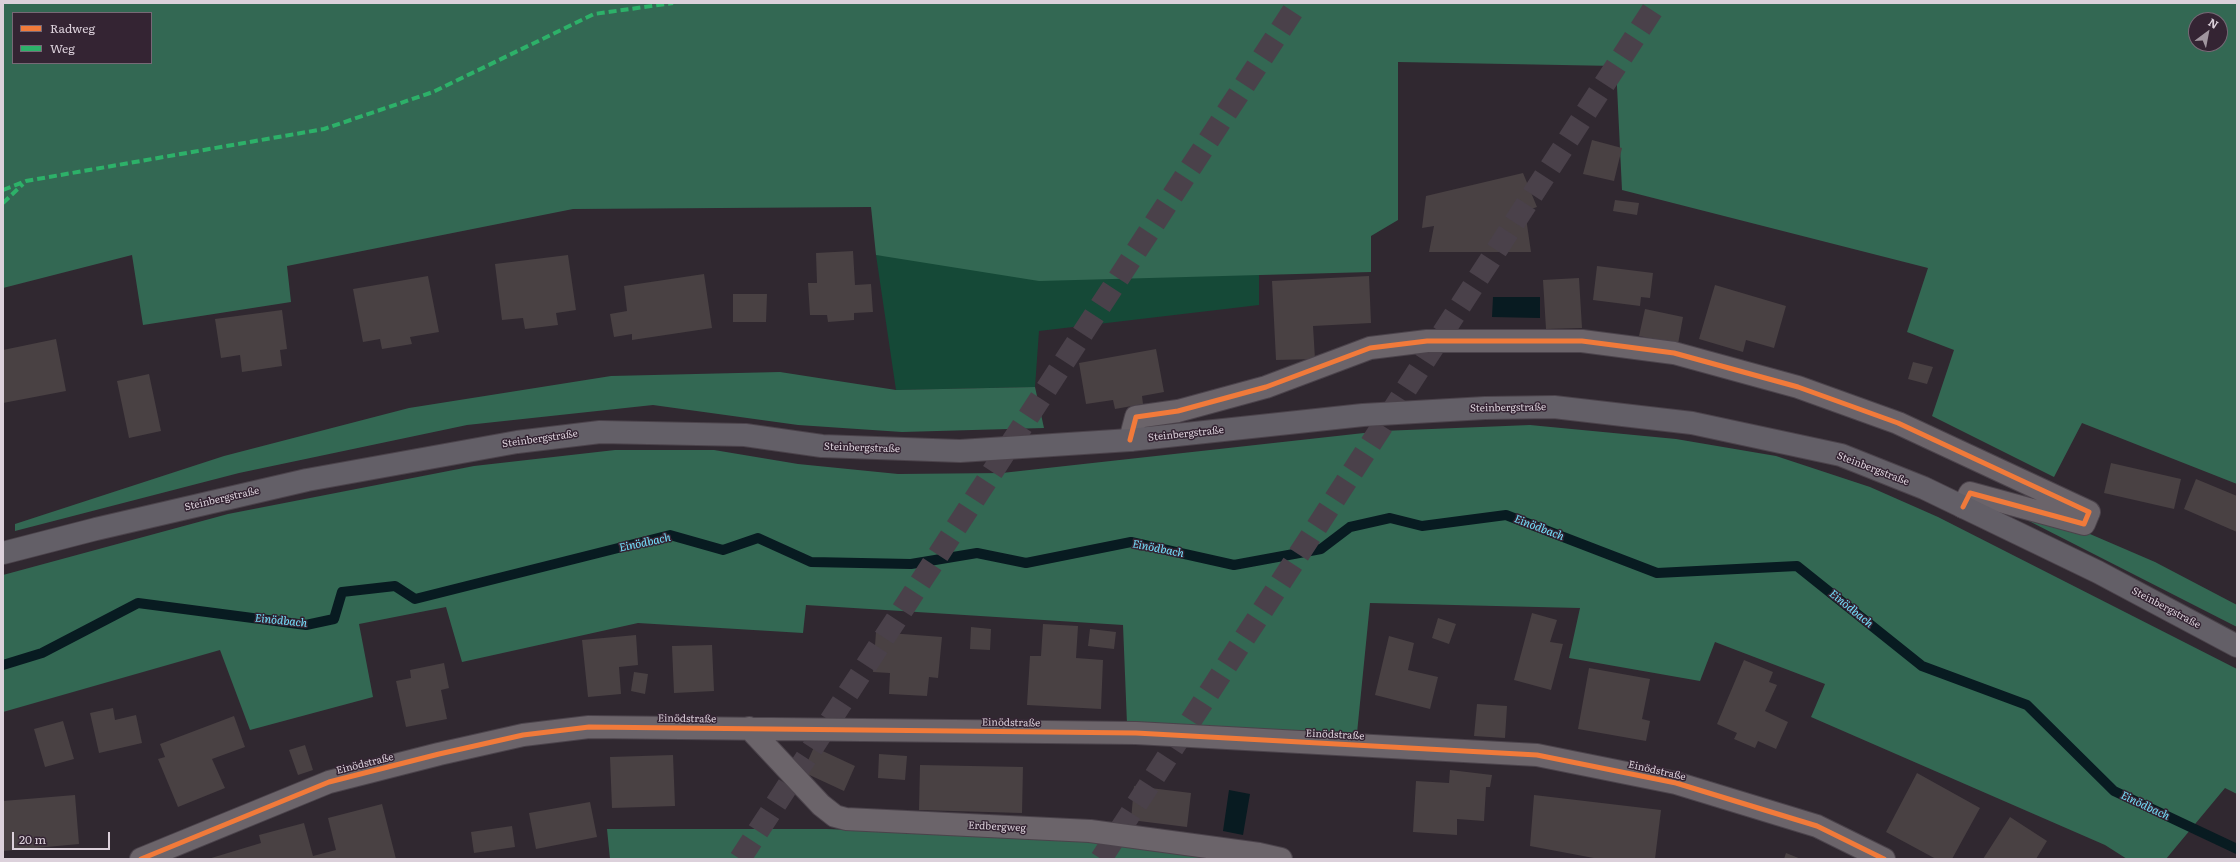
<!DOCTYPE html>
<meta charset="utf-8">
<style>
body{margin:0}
#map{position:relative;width:2240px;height:862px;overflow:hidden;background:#302830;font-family:Literata,serif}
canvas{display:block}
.frame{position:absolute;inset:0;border:4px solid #dcd1db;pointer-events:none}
.legend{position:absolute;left:12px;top:12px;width:140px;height:52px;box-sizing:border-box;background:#342433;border:1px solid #776976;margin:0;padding:5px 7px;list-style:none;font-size:12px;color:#dcd1db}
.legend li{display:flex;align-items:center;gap:8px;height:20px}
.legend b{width:20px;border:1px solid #776976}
.north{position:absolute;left:2188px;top:12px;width:40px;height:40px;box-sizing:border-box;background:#342433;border:1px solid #776976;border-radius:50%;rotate:32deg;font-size:11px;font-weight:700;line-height:16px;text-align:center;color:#dcd1db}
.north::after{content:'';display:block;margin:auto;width:14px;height:18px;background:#a0969f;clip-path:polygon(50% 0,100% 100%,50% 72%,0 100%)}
.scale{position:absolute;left:12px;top:832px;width:98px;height:18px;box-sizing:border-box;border:2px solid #dcd1db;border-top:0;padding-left:5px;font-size:12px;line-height:14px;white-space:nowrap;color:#dcd1db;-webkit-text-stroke:3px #342433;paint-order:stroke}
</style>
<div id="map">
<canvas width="2240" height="862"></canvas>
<div class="frame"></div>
<ul class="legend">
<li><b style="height:5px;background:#f17a3a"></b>Radweg</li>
<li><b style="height:5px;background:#2db169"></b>Weg</li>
</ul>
<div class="north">N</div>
<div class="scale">20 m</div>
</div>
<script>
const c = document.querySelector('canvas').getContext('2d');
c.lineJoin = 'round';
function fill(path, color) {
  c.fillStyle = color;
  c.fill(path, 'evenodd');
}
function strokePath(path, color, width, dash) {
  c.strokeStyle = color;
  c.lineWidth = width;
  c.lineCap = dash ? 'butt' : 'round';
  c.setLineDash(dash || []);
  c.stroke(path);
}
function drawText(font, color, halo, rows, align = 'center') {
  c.font = font + ' Literata,serif';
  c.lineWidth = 3;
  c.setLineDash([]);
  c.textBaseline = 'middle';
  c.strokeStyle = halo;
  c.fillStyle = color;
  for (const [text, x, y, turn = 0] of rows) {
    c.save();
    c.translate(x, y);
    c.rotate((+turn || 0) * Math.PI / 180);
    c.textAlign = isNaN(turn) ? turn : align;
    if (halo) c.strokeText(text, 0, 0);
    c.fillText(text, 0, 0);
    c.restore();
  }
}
fill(new Path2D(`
 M876,255L1259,274V305L1039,331L1035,387L896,390Z`), '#154937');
fill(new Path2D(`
 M3,3H2237V484L2082,423L2054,477L1932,416L1954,350L1907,332L1928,268L1622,190L1616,66L1398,62V220L1371,236V272L1039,281L876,255L871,207L573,209L287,266L291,302L143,325L132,255L3,288ZM13,13H151V63H13ZM2196,20H2220V44H2196Z
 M780,372L896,390L1035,387L1044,428L902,432L798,425L653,405L467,425L239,473L15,531V524L224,456L409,408L611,376Z
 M1530,425L1676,439L1776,456L1870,487L1938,517L2237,669V794L2225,788L2166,859H2127L2105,845L1811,717L1825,684L1715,642L1700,681L1569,658L1580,608L1370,603L1357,733L1127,724L1123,625L806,605L803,633L638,623L462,662L446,607L359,624L373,697L250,730L220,650L3,712V575L228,514L474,466L615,450H714L798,464L898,474L1002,473L1382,431Z
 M2025,519L2076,528L2155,562L2237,605V627Z
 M607,829H827L1090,840L1226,859H610Z`), '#336853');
fill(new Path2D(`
 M1493,297H1540V318L1492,317Z
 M1229,790L1250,794L1243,835L1223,831Z`), '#081b21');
strokePath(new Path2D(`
 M3,665L42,653L138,603L306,625L334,619L342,592L395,586L415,599L670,535L723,550L758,538L811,562L911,564L977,553L1026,563L1131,542L1234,565L1321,549L1350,527L1390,518L1422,526L1506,515L1657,573L1797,566L1922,666L2027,705L2114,791L2237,849`), '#081b21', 10);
fill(new Path2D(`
 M1592,140L1622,148L1614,181L1583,174Z
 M1523,173L1537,207L1525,211L1531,252H1429L1434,226L1422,228L1426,196Z
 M1615,200L1639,203L1637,215L1613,211Z
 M853,251L855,285L871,284L873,312L854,313V320L828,322L827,315H810L808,283H817L816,253Z
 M568,255L576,310L556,313L558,325L525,329L523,318L502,320L495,264Z
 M1597,266L1653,273L1650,298L1641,297L1640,306L1593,300Z
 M704,274L712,328L632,340V334L614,337L610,314L627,311L624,286Z
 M428,276L439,332L410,337L412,344L382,349L380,339L363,342L353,289Z
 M1369,276L1371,323L1313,326L1315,359L1276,360L1272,281Z
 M1579,278L1582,328L1546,329L1543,280Z
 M1715,285L1786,306L1774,348L1746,340L1743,352L1699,339Z
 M733,294H767L766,322H733Z
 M1645,309L1683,317L1678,344L1639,336Z
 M282,310L287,349L280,350L282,366L242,372L240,355L221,358L215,319Z
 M56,339L66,391L3,403V350Z
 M1156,349L1164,392L1142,396L1143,404L1115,409L1113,400L1086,404L1079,363Z
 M1913,362L1933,367L1927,384L1908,379Z
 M149,374L161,431L129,438L117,381Z
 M2111,463L2181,479L2174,509L2104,493Z
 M2196,479L2237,496V532L2184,509Z
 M1532,613L1557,620L1550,642L1563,644L1551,690L1514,680Z
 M1438,618L1456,624L1449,644L1432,638Z
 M1043,624L1078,626L1076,658L1103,660L1101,709L1027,705L1030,656H1041Z
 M971,627L991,629L990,650L970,649Z
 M1090,629L1116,632L1114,649L1088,646Z
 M876,632L942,637L938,678L929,677L927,696L889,694L890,673L873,672Z
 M636,635L638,665L619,667L621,694L588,697L582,640Z
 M1389,636L1414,643L1408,670L1438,677L1430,709L1375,695Z
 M712,645L714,691L674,693L672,646Z
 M1744,660L1773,672L1769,682L1777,685L1765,711L1788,722L1776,749L1758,741L1755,748L1734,739L1737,733L1717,724Z
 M444,663L449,688L441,690L447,719L406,727L396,681L411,678L410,670Z
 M1589,668L1650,679L1642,719L1650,721L1646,741L1578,729Z
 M634,672L648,674L645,694L631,691Z
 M1477,704L1507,706L1505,738L1474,736Z
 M113,708L115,720L136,715L142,743L99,753L90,713Z
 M234,716L245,747L212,759L225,788L178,807L158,759L165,757L160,744Z
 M63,721L74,759L45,767L34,729Z
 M305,745L313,770L298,775L289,750Z
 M814,747L855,766L844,791L803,772Z
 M879,754L907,756L905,780L878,778Z
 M673,755L675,806L612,808L610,757Z
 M920,765L1023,767L1022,813L919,810Z
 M1450,770L1492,775L1490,787H1486L1484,821L1457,819V835L1413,832L1416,781L1449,783Z
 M1917,773L1980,808L1952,859H1936L1886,832Z
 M1134,786L1191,793L1187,827L1131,820Z
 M75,795L79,844L3,851V801Z
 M1534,795L1661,810L1655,859H1599L1530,846Z
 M590,802L597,837L536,849L529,813Z
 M382,804L396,859H208L261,843L259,835L304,823L313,856L336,850L328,818Z
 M2010,817L2047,841L2036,859H1983Z
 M512,826L515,847L474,853L471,832Z
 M1786,853L1801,859H1784Z`), '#494143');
strokePath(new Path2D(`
 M740,859L1298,3
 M1101,859L1657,3`), '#4a414a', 22, [22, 11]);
const street = new Path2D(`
 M1130,440L1136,417L1178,411L1266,387L1370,348L1427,341H1582L1674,353L1798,387L1898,423L2089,512L2084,524L1970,493L1963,507
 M749,728L821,805L835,816L846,819L1090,831L1259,854L1281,859
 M141,859L329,782L439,754L523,735L589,727L1136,733L1537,755L1676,783L1817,826L1884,859`);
const secondary = new Path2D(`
 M3,553L96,529L307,480L517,442L600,432L745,435L822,446L960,451L1130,440L1363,415L1485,408L1554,407L1692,423L1841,455L1924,488L2098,572L2237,646`);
strokePath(street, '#4b434b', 24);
strokePath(secondary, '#4b434b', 24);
strokePath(street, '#6b646a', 22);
strokePath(secondary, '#635f67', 22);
strokePath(new Path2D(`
 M3,190L26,181L324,129L433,92L594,14L673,3
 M3,203L23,184`), '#2db169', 4, [8, 4]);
strokePath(new Path2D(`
 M1130,440L1136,417L1178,411L1266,387L1370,348L1427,341H1582L1674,353L1798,387L1898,423L2089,512L2084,524L1970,493L1963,507
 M141,859L329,782L439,754L523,735L589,727L1136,733L1537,755L1676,783L1817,826L1884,859`), '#f17a3a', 5);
drawText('10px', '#dcd1db', '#342433', [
 ["Steinbergstraße",1508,408,-1],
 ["Steinbergstraße",1186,434,-6],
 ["Steinbergstraße",540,439,-8],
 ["Steinbergstraße",862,448,2],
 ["Steinbergstraße",1873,469,21],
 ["Steinbergstraße",222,499,-13],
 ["Steinbergstraße",2166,608,28],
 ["Einödstraße",687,719,1],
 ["Einödstraße",1011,723,1],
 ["Einödstraße",1335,735,3],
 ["Einödstraße",365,764,-14],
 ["Einödstraße",1657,771,13],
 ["Erdbergweg",997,827,3]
]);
drawText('italic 11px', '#74e0fd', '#342433', [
 ["Einödbach",1539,528,21],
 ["Einödbach",645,543,-12],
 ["Einödbach",1158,549,11],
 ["Einödbach",1851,609,39],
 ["Einödbach",281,621,6],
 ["Einödbach",2145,806,25]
]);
</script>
